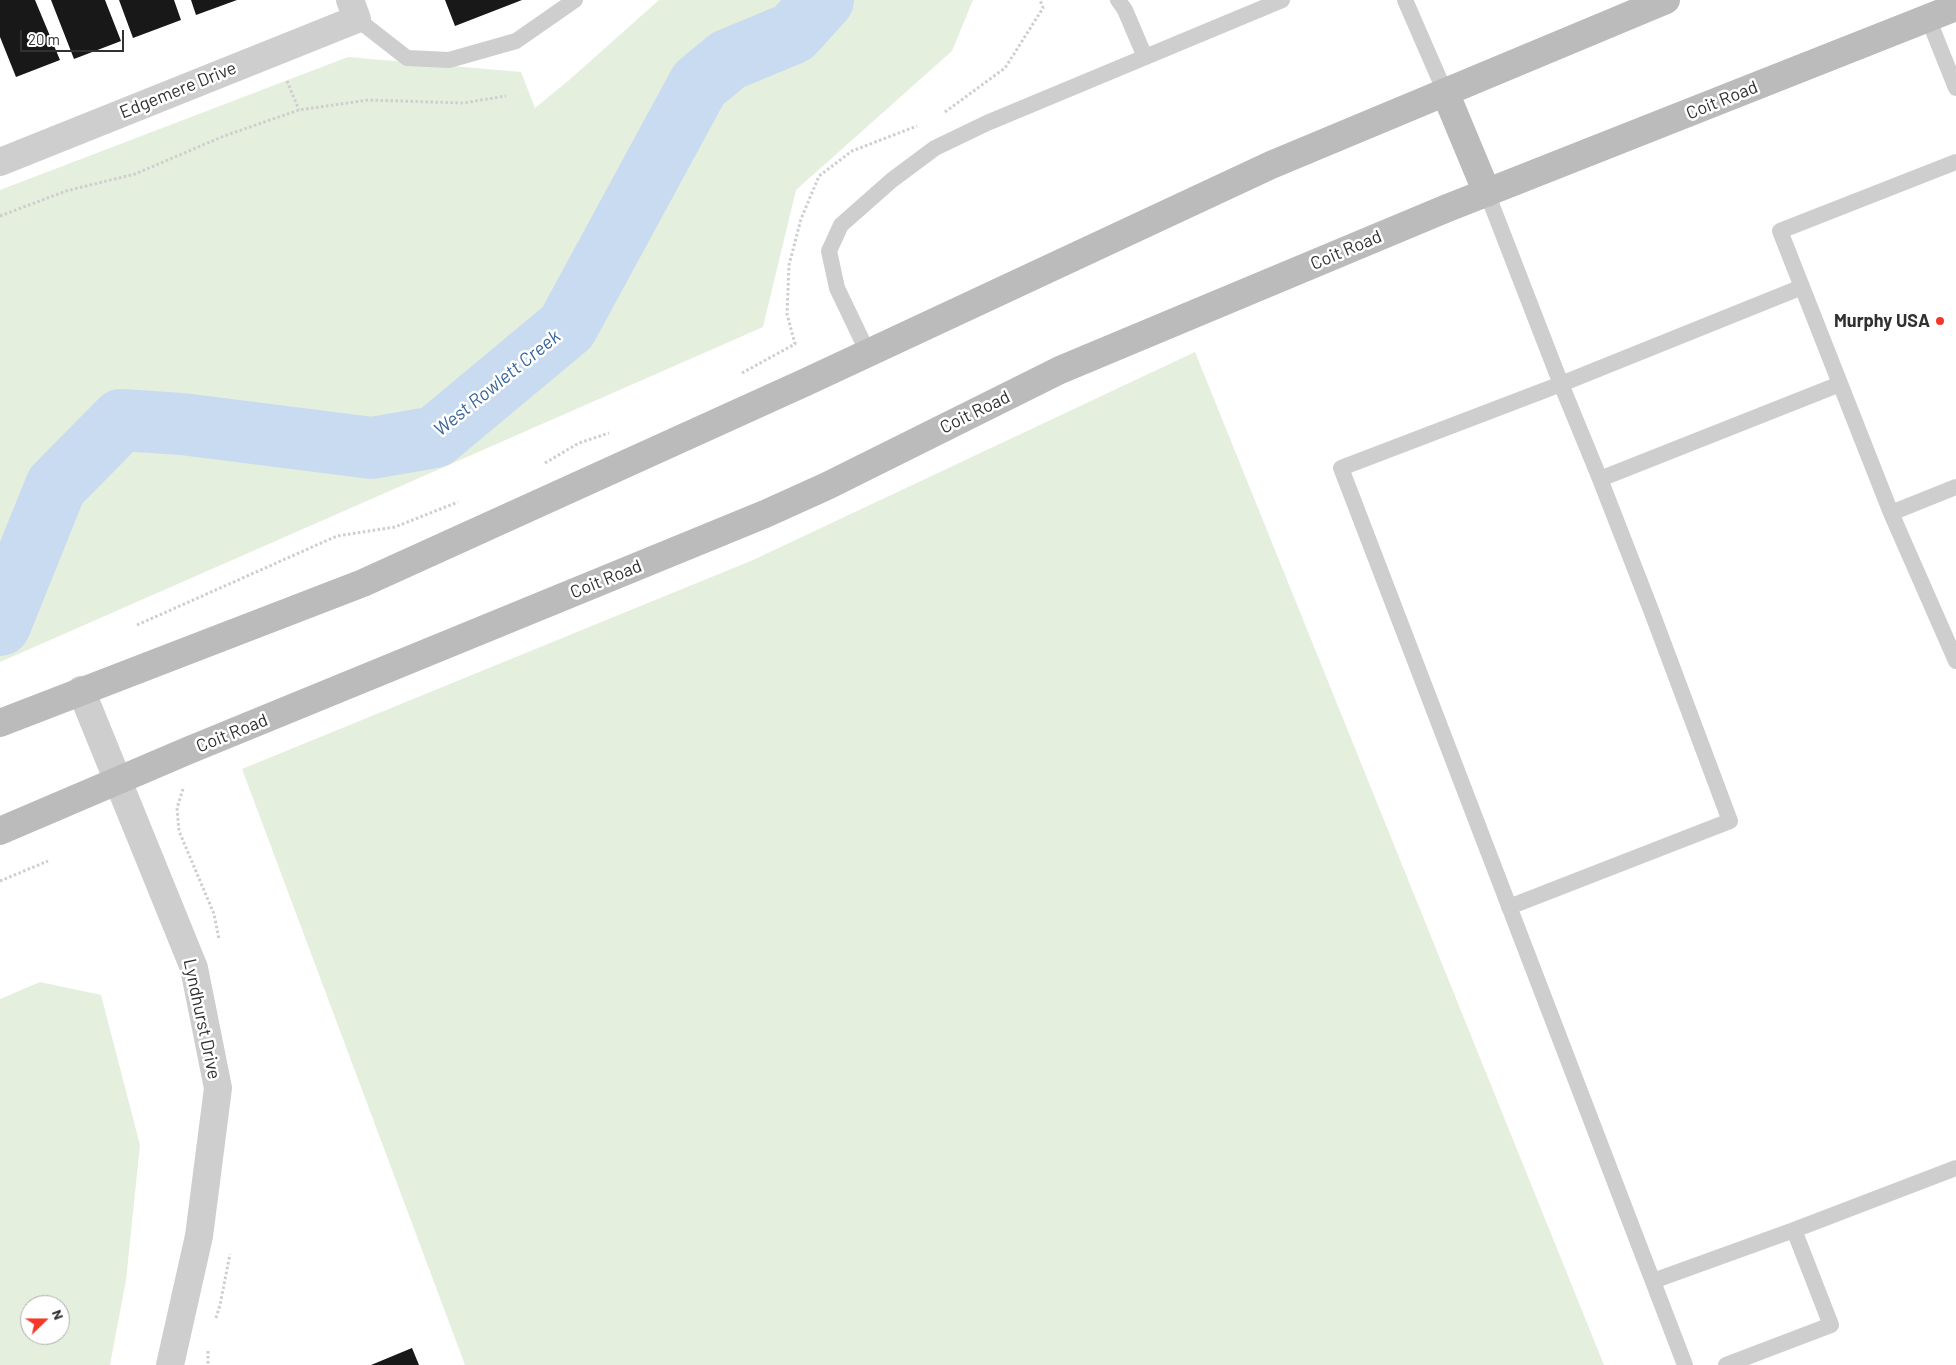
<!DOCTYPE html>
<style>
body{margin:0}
#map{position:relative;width:1956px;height:1365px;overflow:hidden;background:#fff;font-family:Barlow,sans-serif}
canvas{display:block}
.north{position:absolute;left:20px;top:1295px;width:50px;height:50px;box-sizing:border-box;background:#fff;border:1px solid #adadad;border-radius:50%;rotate:68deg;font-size:14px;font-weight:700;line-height:20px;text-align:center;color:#313131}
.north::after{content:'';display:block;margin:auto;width:18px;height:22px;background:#f43727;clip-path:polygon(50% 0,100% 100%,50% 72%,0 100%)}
.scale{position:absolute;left:20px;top:30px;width:104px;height:22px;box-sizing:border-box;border:2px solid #313131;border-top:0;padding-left:6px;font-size:15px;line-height:18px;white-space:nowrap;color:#313131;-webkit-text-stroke:4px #fff;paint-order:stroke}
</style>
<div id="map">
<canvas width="1956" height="1365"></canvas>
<div class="north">N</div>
<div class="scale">20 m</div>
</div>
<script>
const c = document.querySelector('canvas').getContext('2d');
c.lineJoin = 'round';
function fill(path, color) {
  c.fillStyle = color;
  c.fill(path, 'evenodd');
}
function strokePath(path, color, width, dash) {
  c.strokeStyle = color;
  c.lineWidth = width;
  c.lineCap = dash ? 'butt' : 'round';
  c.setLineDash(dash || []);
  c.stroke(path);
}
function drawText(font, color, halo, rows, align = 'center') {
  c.font = font + ' Barlow,sans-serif';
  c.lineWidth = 5;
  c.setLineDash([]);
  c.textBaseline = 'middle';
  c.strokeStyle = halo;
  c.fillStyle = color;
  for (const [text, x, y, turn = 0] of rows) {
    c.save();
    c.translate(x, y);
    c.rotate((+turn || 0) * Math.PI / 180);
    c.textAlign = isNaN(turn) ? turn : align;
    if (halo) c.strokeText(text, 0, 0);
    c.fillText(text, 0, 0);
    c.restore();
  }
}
fill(new Path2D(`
 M659,0H973L952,51L796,190L763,327L0,662V190L348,57L521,72L535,108L568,81Z
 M1195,352L1604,1365H465L242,769L753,560Z
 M40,982L101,995L140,1145L126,1280L110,1365H0V999ZM30,1305H60V1335H30Z`), '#e5efde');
strokePath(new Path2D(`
 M0,625L56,486L121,420L182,424L372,448L435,437L567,327L699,84L728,60L793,33L823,0`), '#c9dbf0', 62);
fill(new Path2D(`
 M0,0H35L60,60L16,77L0,37Z
 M51,0H105L121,41L74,59Z
 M119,0H174L181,20L133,38Z
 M191,0H237L196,15Z
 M445,0H522L455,26Z
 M412,1348L419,1365H371Z`), '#181818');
strokePath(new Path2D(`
 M287,81L299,110
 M945,112L1005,68L1043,8L1040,0
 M0,216L66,191L135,174L224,136L299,110L368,100L463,103L506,96
 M742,373L795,344L787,314L789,265L801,219L819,176L852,151L917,126
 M545,463L579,443L609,433
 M137,625L337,536L395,527L458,502
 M183,789L177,808L179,831L214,914L219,939
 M0,881L48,861
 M216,1318L220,1305L230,1254
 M208,1351V1365`), '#cecece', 3, [2.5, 2.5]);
strokePath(new Path2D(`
 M1118,0L1125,10L1145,57
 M1405,0L1445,92
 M1928,18L1956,88
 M357,19L407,58L449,60L516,41L575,0
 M1956,162L1780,231L1891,513L1956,661
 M1487,193L1561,384L1802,287
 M868,353L837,288L829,251L841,225L892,180L935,148L987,123L1282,0
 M1891,513L1956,487
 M1509,907L1730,821L1651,610L1600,479
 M1653,1281L1794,1230
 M1685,1365L1341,468L1561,384L1600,479L1840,384
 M1726,1365L1831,1325L1794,1230L1956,1168`), '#cecece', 16);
strokePath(new Path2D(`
 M0,162L357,19L350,0
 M81,690L194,968L218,1088L199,1236L170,1365`), '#cecece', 28);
strokePath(new Path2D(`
 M1445,92L1487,193
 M0,723L363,583L806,382L1271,165L1666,0
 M0,831L187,751L765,514L827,486L1060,370L1445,209L1956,7`), '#bbb', 28);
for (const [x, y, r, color] of [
 [1940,321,5,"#f43727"]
]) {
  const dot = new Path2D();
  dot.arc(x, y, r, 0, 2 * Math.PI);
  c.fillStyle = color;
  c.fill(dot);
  strokePath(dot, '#fff', 2);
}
drawText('18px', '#313131', '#fff', [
 ["Edgemere Drive",178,90,-22],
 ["Coit Road",1722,100,-22],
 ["Coit Road",1346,250,-23],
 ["Coit Road",975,412,-26],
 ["Coit Road",606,579,-22],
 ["Coit Road",232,733,-22],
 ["Lyndhurst Drive",202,1019,78]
]);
drawText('bold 18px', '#313131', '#fff', [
 ["Murphy USA",1930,321]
], 'right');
drawText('italic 19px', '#37659b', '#fff', [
 ["West Rowlett Creek",497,383,-39]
]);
</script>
